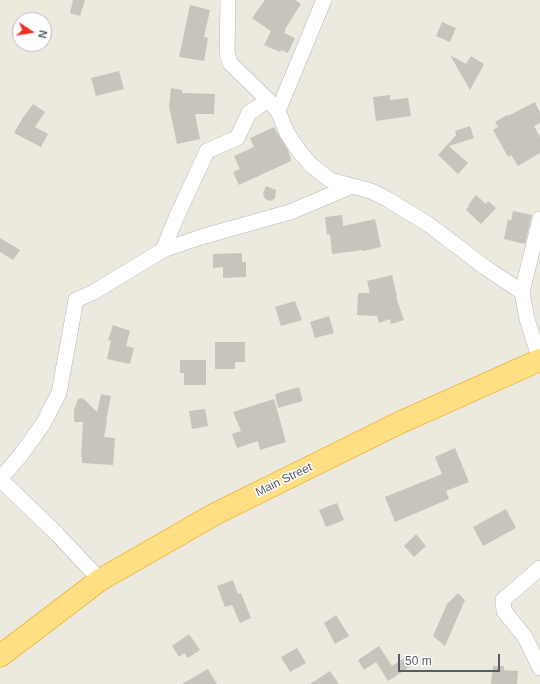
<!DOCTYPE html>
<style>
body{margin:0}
#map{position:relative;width:540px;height:684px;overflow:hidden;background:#ece9df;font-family:Arial,sans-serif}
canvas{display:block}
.north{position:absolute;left:12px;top:12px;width:40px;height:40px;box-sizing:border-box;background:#fff;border:1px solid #bcbec0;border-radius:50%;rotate:102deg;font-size:11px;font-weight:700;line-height:16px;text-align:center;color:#585c61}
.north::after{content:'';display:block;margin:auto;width:14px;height:18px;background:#ee3224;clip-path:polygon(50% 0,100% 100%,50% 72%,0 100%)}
.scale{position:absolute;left:398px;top:654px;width:102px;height:18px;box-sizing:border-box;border:2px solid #585c61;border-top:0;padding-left:5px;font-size:12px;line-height:14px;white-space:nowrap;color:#585c61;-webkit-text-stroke:3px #fff;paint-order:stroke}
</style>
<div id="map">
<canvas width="540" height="684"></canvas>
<div class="north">N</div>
<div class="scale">50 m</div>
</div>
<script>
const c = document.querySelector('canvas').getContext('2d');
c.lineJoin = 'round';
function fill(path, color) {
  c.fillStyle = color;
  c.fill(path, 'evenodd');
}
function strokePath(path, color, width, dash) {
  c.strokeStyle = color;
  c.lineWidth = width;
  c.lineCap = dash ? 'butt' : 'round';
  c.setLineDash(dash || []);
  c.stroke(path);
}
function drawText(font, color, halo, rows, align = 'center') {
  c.font = font + ' Arial,sans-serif';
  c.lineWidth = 3;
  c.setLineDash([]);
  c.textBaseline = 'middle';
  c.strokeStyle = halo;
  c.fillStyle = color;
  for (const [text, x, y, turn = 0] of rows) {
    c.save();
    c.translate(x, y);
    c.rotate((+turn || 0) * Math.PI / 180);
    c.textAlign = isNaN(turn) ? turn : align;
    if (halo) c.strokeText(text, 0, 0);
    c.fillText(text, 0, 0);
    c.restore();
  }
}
fill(new Path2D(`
 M73,0H85L80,16L70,13Z
 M265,0H295L301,4L285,29H286L284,33L295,38L288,53L281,50L280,52L264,45L271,31L252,18Z
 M190,5L210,10L204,37L208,38L204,61L179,57Z
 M442,22L456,28L450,42L436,36Z
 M450,55L466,64L471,56L484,64L470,90Z
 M119,71L124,89L96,96L91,78Z
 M171,88L182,90V93L215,94L214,114H195L200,139L177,144L169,106Z
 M390,95V100L408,98L411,116L376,121L373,97Z
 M535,102L540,113V123L534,126L540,137V153L518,166L511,155L508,157L493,130L498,127L495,122L507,115L508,116Z
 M33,104L45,112L35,127L48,134L41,147L14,133L22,119Z
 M470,126L474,138L449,146L468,163L458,174L438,155L456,135L455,131Z
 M274,127L288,150L291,161L239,185L233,172L240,169L234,156L254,147L250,138Z
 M266,186L276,190L275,198L271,201L267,200L264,197L263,193Z
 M476,195L486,204L488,201L496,208L481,224L466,210L469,206L468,205Z
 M513,211L532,215L525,244L504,239L508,219L511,221Z
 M342,215L343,226L375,219L381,247L363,251L362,250L332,254L330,234L327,235L325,217Z
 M0,238L20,250L13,260L0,252Z
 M242,253V262H246V277L223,278V267L213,268V254Z
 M392,275L397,296L396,297L404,320L391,324L390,319L379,323L377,316L357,315L358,293H370L367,281Z
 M295,301L302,320L281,326L275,307Z
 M329,316L334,333L315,338L310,322Z
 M113,325L130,331L126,346L134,348L130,364L107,359L111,341L108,340Z
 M215,342H245V362H235V369H215Z
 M180,360H206V385H184V373H180Z
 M299,387L303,401L278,408L275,394Z
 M101,394L111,396L106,421H107L104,437L115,438L113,465L82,463V457H81L83,422H74V410L78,399L82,398L85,400L97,412Z
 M274,399L286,442L260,450L258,441L237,448L232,434L241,431L233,412Z
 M205,409L208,426L192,429L189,411Z
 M455,448L469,482L446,491L449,499L395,522L385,497L442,474L435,457Z
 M337,503L344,520L326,527L319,510Z
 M506,509L516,528L483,546L473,527Z
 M416,534L426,546L414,557L404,546Z
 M233,580L238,594L241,593L251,618L240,623L232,605L225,607L217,586Z
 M458,593L465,600L445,646L433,636L447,604Z
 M336,615L349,636L335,644L324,623Z
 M189,634L200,650L188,658L184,653L179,657L172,646Z
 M379,646L392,666L406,657L411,666L388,681L376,662L364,670L358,660Z
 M297,648L306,663L290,672L281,657Z
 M493,666H504V670L518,671L517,684H491Z
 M208,669L217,684H182L199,674Z
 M330,671L339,684H310Z`), '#c7c4bc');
const minor = new Path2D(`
 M228,0L227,53L230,63L268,100L278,111L287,133L299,151L311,165L330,180L371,191L387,199L428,224L486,268L522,292
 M278,111L324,0
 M540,219L522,292L527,319L540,360
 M163,250L176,218L207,151L237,138L249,113L268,100
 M540,568L503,600L504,611L525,637L540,668
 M100,580L57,534L0,479L20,456L43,424L59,393L76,300L94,292L163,250L201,237L290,212L352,186`);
const highway = new Path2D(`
 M0,656L100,580L215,514L399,423L540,360`);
strokePath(minor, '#b5b8bd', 16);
strokePath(highway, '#eba000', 23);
strokePath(minor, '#fff', 15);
strokePath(highway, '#ffdf83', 22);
drawText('12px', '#585c61', '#fff', [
 ["Main Street",284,480,-26]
]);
</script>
